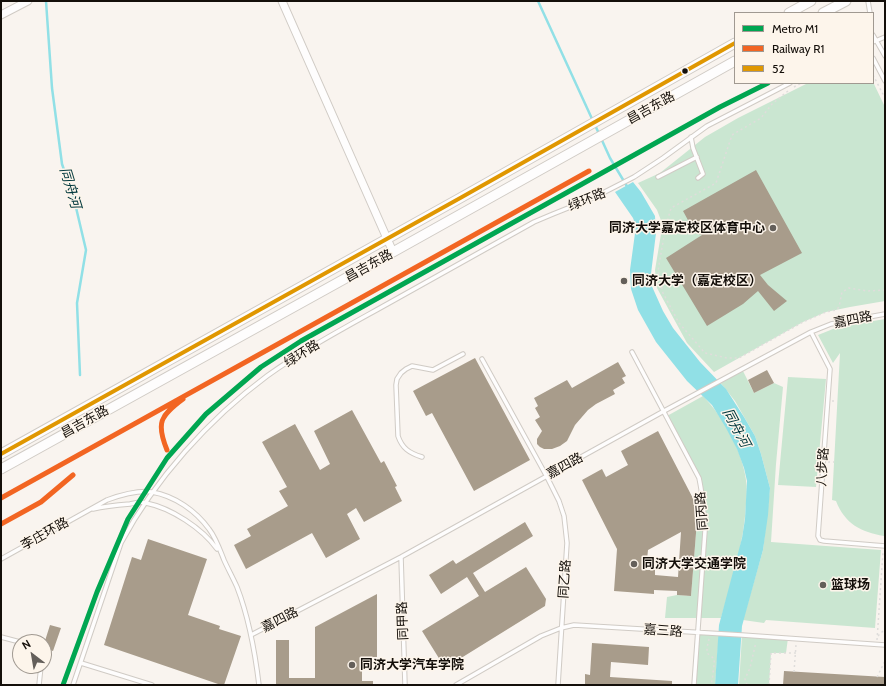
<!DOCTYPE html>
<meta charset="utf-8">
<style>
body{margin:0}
#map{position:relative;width:886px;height:686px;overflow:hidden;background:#f9f4ef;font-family:Cabin,sans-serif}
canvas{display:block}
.frame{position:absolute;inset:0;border:2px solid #140f0a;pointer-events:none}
.legend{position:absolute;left:734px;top:12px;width:140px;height:72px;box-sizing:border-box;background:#fdf5eb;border:1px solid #a09991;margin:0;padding:5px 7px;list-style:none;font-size:12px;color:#140f0a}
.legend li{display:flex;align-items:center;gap:8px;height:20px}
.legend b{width:20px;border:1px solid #a09991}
.north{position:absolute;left:12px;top:634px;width:40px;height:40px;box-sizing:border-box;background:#fdf5eb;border:1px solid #a09991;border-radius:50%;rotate:329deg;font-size:11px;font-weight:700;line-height:16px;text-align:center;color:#140f0a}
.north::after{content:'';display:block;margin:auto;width:14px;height:18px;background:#645f5a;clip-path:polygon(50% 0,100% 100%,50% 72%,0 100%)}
</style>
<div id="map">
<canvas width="886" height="686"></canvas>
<div class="frame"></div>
<ul class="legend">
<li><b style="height:5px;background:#00a651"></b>Metro M1</li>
<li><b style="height:5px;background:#f26522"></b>Railway R1</li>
<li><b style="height:5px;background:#e09701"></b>52</li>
</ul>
<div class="north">N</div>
</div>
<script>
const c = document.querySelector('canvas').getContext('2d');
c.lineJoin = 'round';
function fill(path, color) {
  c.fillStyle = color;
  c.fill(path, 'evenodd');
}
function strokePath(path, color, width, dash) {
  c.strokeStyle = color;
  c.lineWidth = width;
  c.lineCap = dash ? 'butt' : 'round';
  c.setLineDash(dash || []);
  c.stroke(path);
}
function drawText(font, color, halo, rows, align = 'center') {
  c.font = font + ' Cabin,"Noto Sans SC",sans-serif';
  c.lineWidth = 3;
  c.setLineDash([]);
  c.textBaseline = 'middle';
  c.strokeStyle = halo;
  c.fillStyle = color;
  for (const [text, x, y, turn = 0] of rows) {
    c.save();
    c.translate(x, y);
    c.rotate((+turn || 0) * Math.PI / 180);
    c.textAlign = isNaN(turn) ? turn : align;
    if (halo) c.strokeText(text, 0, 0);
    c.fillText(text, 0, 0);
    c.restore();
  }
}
fill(new Path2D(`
 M873,82L885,107V301L850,307L826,312L803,322L714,372L687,343L657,288L655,270L661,234L662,223L657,210L638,183L660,173L705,137L738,118L808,83Z
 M885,319V536H884C861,532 845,524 836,501L832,500L840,353L833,363L818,335L838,327Z
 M742,369L754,393L774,383L783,387L776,464L771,542L881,550L875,628L766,620L764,623L743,620L763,550L770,488L761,454L755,436L735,401L720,382Z
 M788,377L826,379L816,487L778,485Z
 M703,396C724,418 742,450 746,480C747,488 747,496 746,504C744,543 732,581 721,618H665L667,597L677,595L691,596L698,508L704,505L699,478L667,416Z
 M698,633L719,635L715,685H694Z
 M742,635L788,638L786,653H771L769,685H739Z`), '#cae6d1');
fill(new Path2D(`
 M633,182L641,192L655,216L656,233L650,282L663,311L673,328L700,362L726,389L744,417L755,436L761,454L770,488L768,515L763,550L742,626L738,685H715L719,625L742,538L745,519L747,481L744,468L737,449L726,428L712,405L687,381L656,342L638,310L631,289L630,270L636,226L633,218L615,192Z`), '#91e0e6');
strokePath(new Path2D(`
 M46,1L52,88L62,164L74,199L86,250L77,303L80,375
 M538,1L593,121
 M595,125L610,158L628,188`), '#91e0e6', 2.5);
fill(new Path2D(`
 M756,170L802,253L760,275L768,285L787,301L774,311L758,291L743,304L707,326L666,258L702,235L695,233L683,211Z
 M475,358L530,460L474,491L432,413L426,416L413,391Z
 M618,362L626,376L622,378L625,383L613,390L615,394L596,404L588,410L575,425L567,441L560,446L552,449H544L540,447L537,444V439L542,431L535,420L540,417L535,408L538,406L534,398L567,380L572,388Z
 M767,370L774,383L754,393L748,380Z
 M352,410L381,463L384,461L397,486L395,487L402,501L364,522L356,508L347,514L360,539L326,558L312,533L246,569L234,545L251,536L247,529L288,506L279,491L287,487L262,442L295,424L320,470L330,464L314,431Z
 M658,431L698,508L691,596L677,595V591L654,590V594L614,591L617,549L582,480L602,469L606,477L628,465L621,451ZM681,532L678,577L655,575V570H646L648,550Z
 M525,522L533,536L473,573L485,592L526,567L546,599L545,606L445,668L422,631L479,596L467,577L441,594L429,575L453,560L456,564Z
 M148,539L207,559L188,615L220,626L219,629L241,636L224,685H221L104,645L132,557L141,560Z
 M377,594V657H362V681H373V685H276V640H289V678H315V627Z
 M50,625L61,628L53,651L44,648V644Z
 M592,643L649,647L648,665L611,662L610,677L672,681V685H585V674L590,675Z
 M784,671L885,677V685H783Z`), '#a89c8b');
const service = new Path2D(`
 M868,1L870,13
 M873,35L885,56
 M873,42L885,37
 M873,58L885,81
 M691,137L693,148L703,174L698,178
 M658,177L697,157
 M811,332L830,369L818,536L820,540L824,541L885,546
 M632,352L699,478C703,496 704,513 705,531L694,685
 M482,359L547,477L559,501L564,516L567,543L558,685
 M422,457C409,453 402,448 398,436L396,385L397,379L401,373L406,369L412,366L433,370L463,354
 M93,509C106,506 118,505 130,504C135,503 141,501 146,503C171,508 202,528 217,549
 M401,557L405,685
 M1,559L107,500C121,495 137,490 152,492C175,496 196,511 209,529C216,538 220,550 224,560C228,569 233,578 237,587C249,618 255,652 259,685
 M251,635L401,557L664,411L811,332L831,324L885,314
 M1,637L20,642
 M81,663L152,685
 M39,685L41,666
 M73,685L121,543C155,479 209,419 267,376C306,348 348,326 389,303C438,276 486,249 534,222L553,214L593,198L634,177L663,158L707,126L790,83
 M456,685L541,636L561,628L574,625L742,635L885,645`);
const minor = new Path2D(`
 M282,1L393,252
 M1,15L28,1`);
const tertiary = new Path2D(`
 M789,13L811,1
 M823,13L846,1
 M1,454L462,197L735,43
 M1,469L393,252L735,61`);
strokePath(service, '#d0cbc5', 5.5);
strokePath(minor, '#d0cbc5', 9);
strokePath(tertiary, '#d0cbc5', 11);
strokePath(new Path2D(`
 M873,75L885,98
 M794,87L801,83
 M788,91L772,104L761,118L732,135L716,183L671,208L665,230L658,271L663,293L679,323L705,353L727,358H739L803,322L826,312L836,310L839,307L842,292L849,288L867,291L885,290
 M832,401H837
 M828,462H834
 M878,636L885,629
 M709,639L707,648V653C709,655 713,657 714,659C715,661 712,682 711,685
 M877,640L883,552
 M794,672L796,645
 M877,677L885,661
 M747,685L745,679L750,668L756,642
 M769,685L771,653H796`), '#dfdddb', 1.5, [2, 3]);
strokePath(service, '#fefdfd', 3.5);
strokePath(minor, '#fefdfd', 7);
strokePath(tertiary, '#fefdfd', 9);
strokePath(new Path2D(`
 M1,454L462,197L735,43`), '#e09701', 4);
strokePath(new Path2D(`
 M167,450C156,423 160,416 183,399
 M1,498L589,171
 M1,524L41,502L73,475`), '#f26522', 5);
strokePath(new Path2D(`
 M63,685L97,592L128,519L167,458L206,414L261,367L301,341L720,107L768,83`), '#00a651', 5);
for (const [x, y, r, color] of [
 [685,71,3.5,"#140f0a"],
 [773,228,4,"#645f5a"],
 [624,281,4,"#645f5a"],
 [634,564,4,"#645f5a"],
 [823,585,4,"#645f5a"],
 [352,665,4,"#645f5a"]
]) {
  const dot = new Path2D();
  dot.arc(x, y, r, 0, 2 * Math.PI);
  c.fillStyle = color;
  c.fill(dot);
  strokePath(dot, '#fdf5eb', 1.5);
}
drawText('13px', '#140f0a', '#fdf5eb', [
 ["昌吉东路",651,108,-29],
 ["绿环路",587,200,-22],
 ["昌吉东路",369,266,-29],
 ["嘉四路",853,320,-11],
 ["绿环路",302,354,-32],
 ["昌吉东路",85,422,-29],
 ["嘉四路",565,466,-29],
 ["八步路",823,467,-86],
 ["同丙路",702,511,-94],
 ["李庄环路",45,534,-29],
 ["同乙路",565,579,-86],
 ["嘉四路",280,620,-27],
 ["同甲路",403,621,-92],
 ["嘉三路",663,631,4]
]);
drawText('bold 13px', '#140f0a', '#fdf5eb', [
 ["同济大学嘉定校区体育中心",765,228,"right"],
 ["同济大学（嘉定校区）",632,281],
 ["同济大学交通学院",642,564],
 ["篮球场",831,585],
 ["同济大学汽车学院",360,665]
], 'left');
drawText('italic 14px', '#00383d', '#fdf5eb', [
 ["同舟河",70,188,73],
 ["同舟河",736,428,62]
]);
</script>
